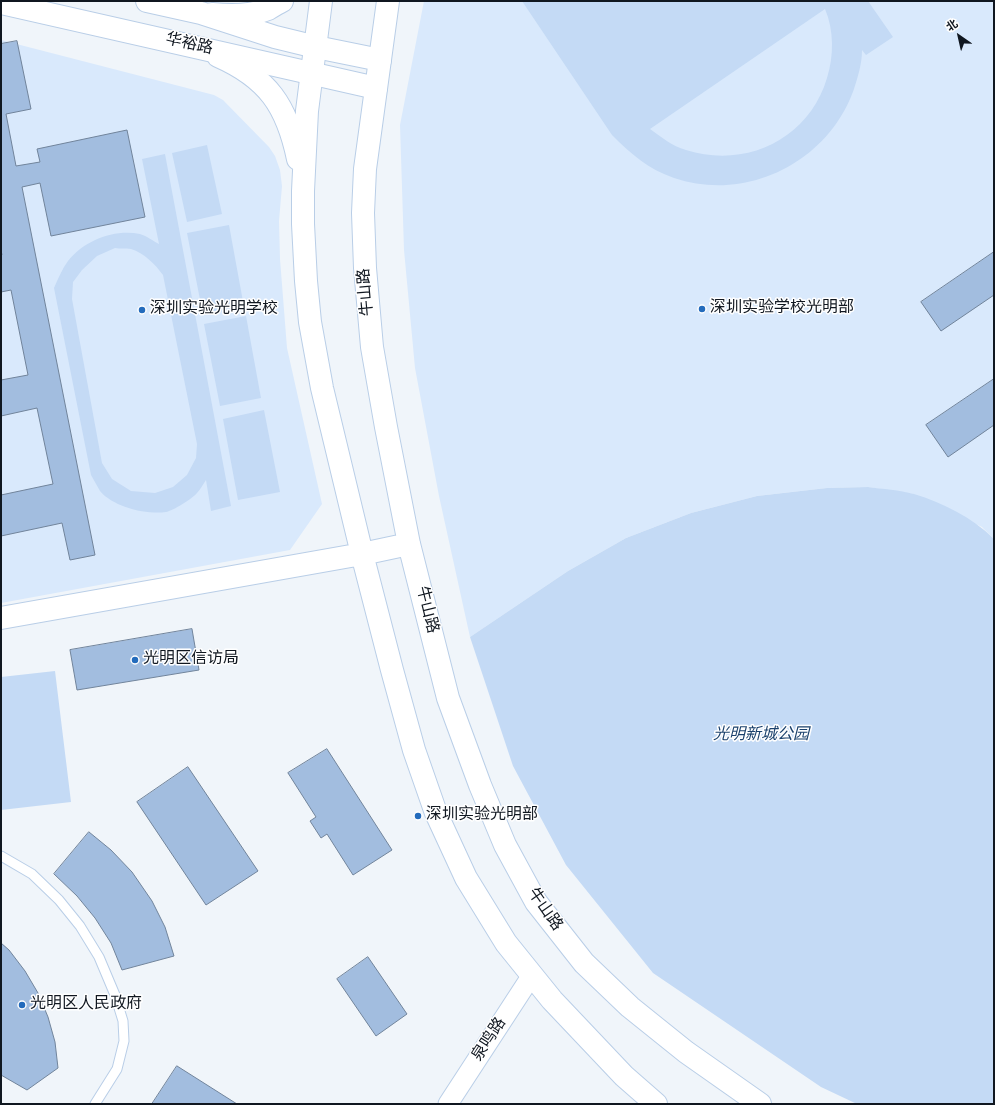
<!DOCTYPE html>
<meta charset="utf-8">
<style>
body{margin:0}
#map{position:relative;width:995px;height:1105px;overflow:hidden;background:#f0f5fa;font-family:Spectral,"Noto Sans SC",serif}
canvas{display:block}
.frame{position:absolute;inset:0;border:2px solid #101720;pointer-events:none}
.north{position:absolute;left:939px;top:16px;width:40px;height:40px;-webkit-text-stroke:3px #fff;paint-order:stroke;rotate:326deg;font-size:11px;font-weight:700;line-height:16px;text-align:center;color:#101720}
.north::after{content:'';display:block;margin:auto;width:14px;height:18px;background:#101720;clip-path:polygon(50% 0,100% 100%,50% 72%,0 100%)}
</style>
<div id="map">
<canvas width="995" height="1105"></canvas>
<div class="frame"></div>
<div class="north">北</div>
</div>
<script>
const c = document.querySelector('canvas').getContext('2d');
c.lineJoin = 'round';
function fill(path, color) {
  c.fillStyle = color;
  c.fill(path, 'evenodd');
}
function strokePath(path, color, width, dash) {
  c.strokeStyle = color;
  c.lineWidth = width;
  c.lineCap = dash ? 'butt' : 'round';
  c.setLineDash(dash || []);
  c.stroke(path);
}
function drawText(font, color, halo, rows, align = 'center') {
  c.font = font + ' Spectral,"Noto Sans SC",serif';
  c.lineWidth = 3;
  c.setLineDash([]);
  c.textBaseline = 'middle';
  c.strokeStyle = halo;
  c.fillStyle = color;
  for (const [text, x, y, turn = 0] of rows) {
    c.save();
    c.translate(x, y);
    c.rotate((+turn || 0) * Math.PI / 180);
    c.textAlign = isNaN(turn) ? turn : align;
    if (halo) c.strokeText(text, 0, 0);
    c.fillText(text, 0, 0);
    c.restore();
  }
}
fill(new Path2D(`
 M424,1H994V539L982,527L913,494L868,487L827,488L757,496L691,513L626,538L568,571L470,637L439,496L415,368L404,250L400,125Z
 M1,40L214,95L223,100L269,147L275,156L280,170L282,186L279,221L280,259L287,348L322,504L290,550L1,603Z`), '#d9e9fc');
fill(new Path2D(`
 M522,1H868L893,37L866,55L862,50C862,64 858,76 854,89C829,161 748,203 674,178C648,169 631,154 612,135ZM825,9C834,30 834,56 827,78C809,139 746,169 686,150C672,146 661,137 650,129Z
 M207,145L222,214L187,222L172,153Z
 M165,154L231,506L211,511L206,480C203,484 201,489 197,493C193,498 173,511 166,512C147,515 113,507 100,491C97,486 94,480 91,475L54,288C58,279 62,269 68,261C85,240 114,229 140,234C147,236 153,241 159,244L142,159ZM115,248C120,249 126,248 131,249C144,253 155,264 163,275L197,444L196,458L187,475L173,487L155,493L131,491L112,479L102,463L72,299L73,282L82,270L97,256Z
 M229,225L244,307L203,315L187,233Z
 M246,316L261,398L220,406L204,324Z
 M264,410L280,492L238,500L223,419Z
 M868,487C883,489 899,490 914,494C943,503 972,517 994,539V1104H857L821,1087L653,973L566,865L513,766L470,637L568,571L626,538L691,513L757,496L827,488Z
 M55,671L71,802L1,810V677Z`), '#c4daf5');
const building = new Path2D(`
 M17,41L31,109L6,114L16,166L40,162L37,149L127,130L145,217L51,236L40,183L22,187L95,555L70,560L62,523L1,536V495L53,484L37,408L1,416V380L28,375L11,290L1,292V255H2L1,250V44Z
 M994,252V295L941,331L921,302Z
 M994,379V425L948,457L926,425Z
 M192,629L199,670L77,690L70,650Z
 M327,749L392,850L353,875L327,834L321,838L310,821L316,817L288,773Z
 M188,767L258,871L206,905L137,802Z
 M89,832L111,850L132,872L152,901L165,927L174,956L122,970L111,943L95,918L77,896L54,874Z
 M1,943L9,950L25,971L38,993L48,1017L55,1042L58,1068L27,1090L1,1075Z
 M368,957L407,1014L376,1036L337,979Z
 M177,1066L237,1104H152Z`);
fill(building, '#a2bddf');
strokePath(building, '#71849b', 1);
const service = new Path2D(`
 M1,856L32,874L59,900L80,926L99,957L115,995L123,1021L124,1041L117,1069L95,1104`);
const minor = new Path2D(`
 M448,1104L532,975`);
const tertiary = new Path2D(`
 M321,1L307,111L303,191V224L306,281L310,322L322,388L362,554L392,670L414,750L436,813L466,878L506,943L552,1000L624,1076L656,1104
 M388,1L365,169L363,213L365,268L372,347L386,427L409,544L448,698L480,785L505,845L536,902L584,963L630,1007L686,1052L760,1104
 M212,14C231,16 251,16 268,9C273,6 278,3 282,1
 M218,56C268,78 287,106 298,159
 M1,618L362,554L409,544`);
const secondary = new Path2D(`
 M147,1L201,13L275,37L316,47L380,60
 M1,3L376,88`);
strokePath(service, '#b9cee7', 11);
strokePath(minor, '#b9cee7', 21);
strokePath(tertiary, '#b9cee7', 24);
strokePath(secondary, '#b9cee7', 24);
strokePath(service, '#fff', 9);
strokePath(minor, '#fff', 19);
strokePath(tertiary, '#fff', 22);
strokePath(secondary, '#fff', 22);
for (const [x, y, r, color] of [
 [702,309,4,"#236bbc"],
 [142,310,4,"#236bbc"],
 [135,660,4,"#236bbc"],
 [418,816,4,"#236bbc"],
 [22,1005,4,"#236bbc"]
]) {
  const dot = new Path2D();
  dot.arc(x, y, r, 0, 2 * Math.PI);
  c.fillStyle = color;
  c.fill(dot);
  strokePath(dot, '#fff', 1.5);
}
drawText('16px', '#101720', '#fff', [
 ["华裕路",189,45,13],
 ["牛山路",367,292,-95],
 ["牛山路",426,610,76],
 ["牛山路",544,910,55],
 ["泉鸣路",490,1040,-57]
]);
drawText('16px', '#101720', '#fff', [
 ["深圳实验学校光明部",710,309],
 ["深圳实验光明学校",150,310],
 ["光明区信访局",143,660],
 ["深圳实验光明部",426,816],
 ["光明区人民政府",30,1005]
], 'left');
drawText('italic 16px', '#1b416c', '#fff', [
 ["光明新城公园",761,736]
]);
</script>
